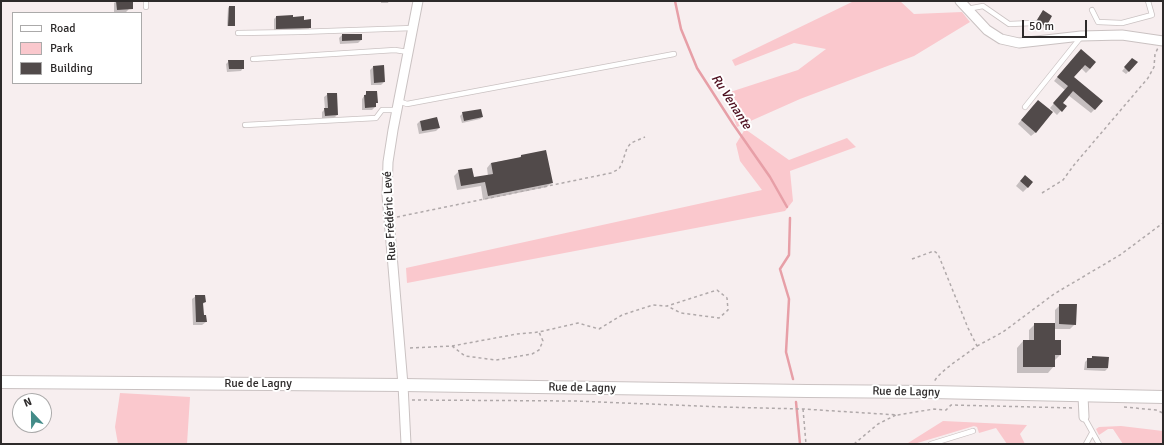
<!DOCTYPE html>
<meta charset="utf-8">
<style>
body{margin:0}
#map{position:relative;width:1164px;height:445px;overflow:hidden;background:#f7eeef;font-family:Signika,sans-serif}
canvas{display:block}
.frame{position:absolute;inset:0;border:2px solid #2d2a2a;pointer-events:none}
.legend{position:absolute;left:12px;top:12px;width:130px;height:72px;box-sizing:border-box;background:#fff;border:1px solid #abaaaa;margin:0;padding:5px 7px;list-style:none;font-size:12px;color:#2d2a2a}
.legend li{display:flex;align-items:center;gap:8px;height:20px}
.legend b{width:20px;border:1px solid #abaaaa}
.north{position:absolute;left:12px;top:393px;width:40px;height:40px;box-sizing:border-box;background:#fff;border:1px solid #abaaaa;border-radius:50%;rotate:338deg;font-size:11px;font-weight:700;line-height:16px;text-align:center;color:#2d2a2a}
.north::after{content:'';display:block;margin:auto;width:14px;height:18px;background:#438b88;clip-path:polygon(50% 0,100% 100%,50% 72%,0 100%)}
.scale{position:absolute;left:1022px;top:20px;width:65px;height:18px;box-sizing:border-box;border:2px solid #2d2a2a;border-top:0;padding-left:5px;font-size:12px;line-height:14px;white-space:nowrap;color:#2d2a2a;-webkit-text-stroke:3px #fff;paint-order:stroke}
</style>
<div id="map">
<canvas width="1164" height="445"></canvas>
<div class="frame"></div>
<ul class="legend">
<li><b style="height:5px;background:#fff"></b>Road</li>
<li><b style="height:11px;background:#fac8cd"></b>Park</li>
<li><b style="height:11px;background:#514a4a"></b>Building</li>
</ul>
<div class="north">N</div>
<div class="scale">50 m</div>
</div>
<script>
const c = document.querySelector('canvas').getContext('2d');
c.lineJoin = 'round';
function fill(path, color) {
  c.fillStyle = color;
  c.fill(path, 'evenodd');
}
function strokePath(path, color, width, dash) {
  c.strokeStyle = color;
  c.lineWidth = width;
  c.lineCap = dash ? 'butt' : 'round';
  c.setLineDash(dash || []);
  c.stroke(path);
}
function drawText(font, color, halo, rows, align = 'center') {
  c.font = font + ' Signika,sans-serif';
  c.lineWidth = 4;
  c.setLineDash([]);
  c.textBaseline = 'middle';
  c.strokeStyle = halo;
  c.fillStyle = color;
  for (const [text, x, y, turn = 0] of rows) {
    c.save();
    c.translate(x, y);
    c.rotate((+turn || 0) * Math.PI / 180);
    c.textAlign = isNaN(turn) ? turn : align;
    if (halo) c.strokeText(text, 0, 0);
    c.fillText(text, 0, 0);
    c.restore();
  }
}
fill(new Path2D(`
 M854,1H900L914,14L962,12L970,22L914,56L800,99L737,127L724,94L798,70L826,49L794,43L735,66L732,60Z
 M745,129L789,160L847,138L856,147L790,171L793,201L785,211L407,283L406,268L762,190L740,161L736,144Z
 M120,393L190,397L187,444H118L115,427Z
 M943,421L1027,425L1020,434L1025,444H1007L996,428L979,433L977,427L974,426L914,444H909L908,443Z
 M1121,426L1163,431V444H1123L1113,429H1108L1099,435L1096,429L1099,427Z`), '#fac8cd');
fill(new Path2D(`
 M116,1H129V9L126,12H114V3Z
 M381,1H389L388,3H381Z
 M229,7L234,25L232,26H227L228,8Z
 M1040,15L1045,26L1042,29L1034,24Z
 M276,17L303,21L310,27L308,30L274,31V19Z
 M342,35L361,40L358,43L340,44L339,38Z
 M1077,54L1090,69L1086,73L1081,68L1073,77L1095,109L1091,113L1068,95L1061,103L1065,106L1057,115L1050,108L1065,90L1054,81Z
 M229,61L243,68L241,71L227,72L226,64Z
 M1130,62L1129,71L1126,74L1122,71Z
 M373,67L384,82L381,85H371L370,70Z
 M367,92L375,104V107L372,110H362V99Z
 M328,94L337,115L334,118L322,119V112L325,109L324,97Z
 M1034,105L1036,132L1031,136L1018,124Z
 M463,113L482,117L480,119L462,123L460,116Z
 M420,121L439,128L436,131L419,134L417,124Z
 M521,156L551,183L547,187L483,200L481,186L457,190L454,176L459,171L473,179L488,176L487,168L491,163L519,158Z
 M1020,181L1028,187L1023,192L1016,186Z
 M196,296L205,302L202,305L203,316L206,322L202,325H193L192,299Z
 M1060,305L1075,324L1070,329H1054V341L1060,355L1054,361V366L1048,373H1017V348L1023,341H1029V330L1035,324H1055V310Z
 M1092,357L1108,368L1105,371L1084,370L1085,362L1088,359H1091Z`), '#0003');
strokePath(new Path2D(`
 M675,1L681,29L697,68L733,124L770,177L787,207
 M790,218L789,255L780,269L789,299L786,352L793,379
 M796,402L800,444`), '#e79fa7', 2.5);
fill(new Path2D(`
 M116,1H133V9L117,10Z
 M229,6H235V26H228Z
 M1043,10L1052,16L1046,27L1037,20Z
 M293,15V17L304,16V20L311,19V28L276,29V16Z
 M342,34H362V40L342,41Z
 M1081,49L1096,62L1090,69L1085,65L1074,77L1103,101L1095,110L1073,91L1063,103L1067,106L1062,112L1053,103L1068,86L1057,77Z
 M1132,58L1138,62L1129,72L1124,67Z
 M228,60H244V69H229Z
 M384,65L385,82L374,83L373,66Z
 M366,91H377L378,103H376V107L365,108L364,95H366Z
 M327,93H337L338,115L325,116L324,108H328Z
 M1038,100L1053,112L1036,133L1021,120Z
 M481,109L483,117L464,121L462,112Z
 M437,117L440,128L422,131L420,121Z
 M546,150L553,183L488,196L485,182L461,186L458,170L472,168L474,177L493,174L491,163L521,157V155Z
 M1025,175L1033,182L1028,188L1020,181Z
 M195,295H205L206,302L203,303L204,315H206L207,322H196Z
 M1059,304H1077L1076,325L1059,324Z
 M1034,323H1055V340H1061V355H1055V367H1023V340H1034Z
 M1092,356L1109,357L1108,368H1087V358H1092Z`), '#514a4a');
const lane = new Path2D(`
 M146,1V7
 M967,9L983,6L1009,24L1034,23
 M1092,10L1098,22L1122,23L1152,15L1148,1
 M238,33L299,32L413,28
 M253,59L395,50L408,52
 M398,101L407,104L674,54
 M1025,107L1081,37
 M245,125L376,118L382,110H397
 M1084,417L1099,444
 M931,444L973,431
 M1086,444L1092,433`);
const street = new Path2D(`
 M960,1L987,30L1001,39L1019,43L1081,36L1122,35L1163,41
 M1083,396L1084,417
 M406,444L403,385L387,195L388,162L393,130L418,1`);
const secondary = new Path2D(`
 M1,382L403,385L807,391L932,392L1163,397`);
strokePath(lane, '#cac2c2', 6);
strokePath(street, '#cac2c2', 11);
strokePath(secondary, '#cac2c2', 14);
strokePath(new Path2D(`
 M1042,193L1063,180L1074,165L1148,78L1154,67L1155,54L1158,48
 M397,217L611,173L619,169L622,163L627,148L631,143L645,137
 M912,259L934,251L938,254L968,328L977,346C967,354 939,371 934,382
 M452,346L465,356L496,360L532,354L539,350L543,341L539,332
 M977,346L1003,332L1054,294L1120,255L1163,223
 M410,348L452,346L517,334L539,332L578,323L599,329L622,315L653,305L667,306L717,290L727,298L728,310L719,318L681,313L667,306
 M412,400L576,401L722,407L803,409L898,415L934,409L946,410L951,405L1075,408
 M1124,407L1156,410L1163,413
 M803,409L806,444
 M854,444L878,424L896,415`), '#b0a9aa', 1.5, [3, 3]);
strokePath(lane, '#fff', 4.5);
strokePath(street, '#fff', 9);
strokePath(secondary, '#fff', 12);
drawText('12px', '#2d2a2a', '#fff', [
 ["Rue Frédéric Levé",390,216,-93],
 ["Rue de Lagny",258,384],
 ["Rue de Lagny",582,388,1],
 ["Rue de Lagny",906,392,1]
]);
drawText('italic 13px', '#4d0d1d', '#fff', [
 ["Ru Venante",731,102,57]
]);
</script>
